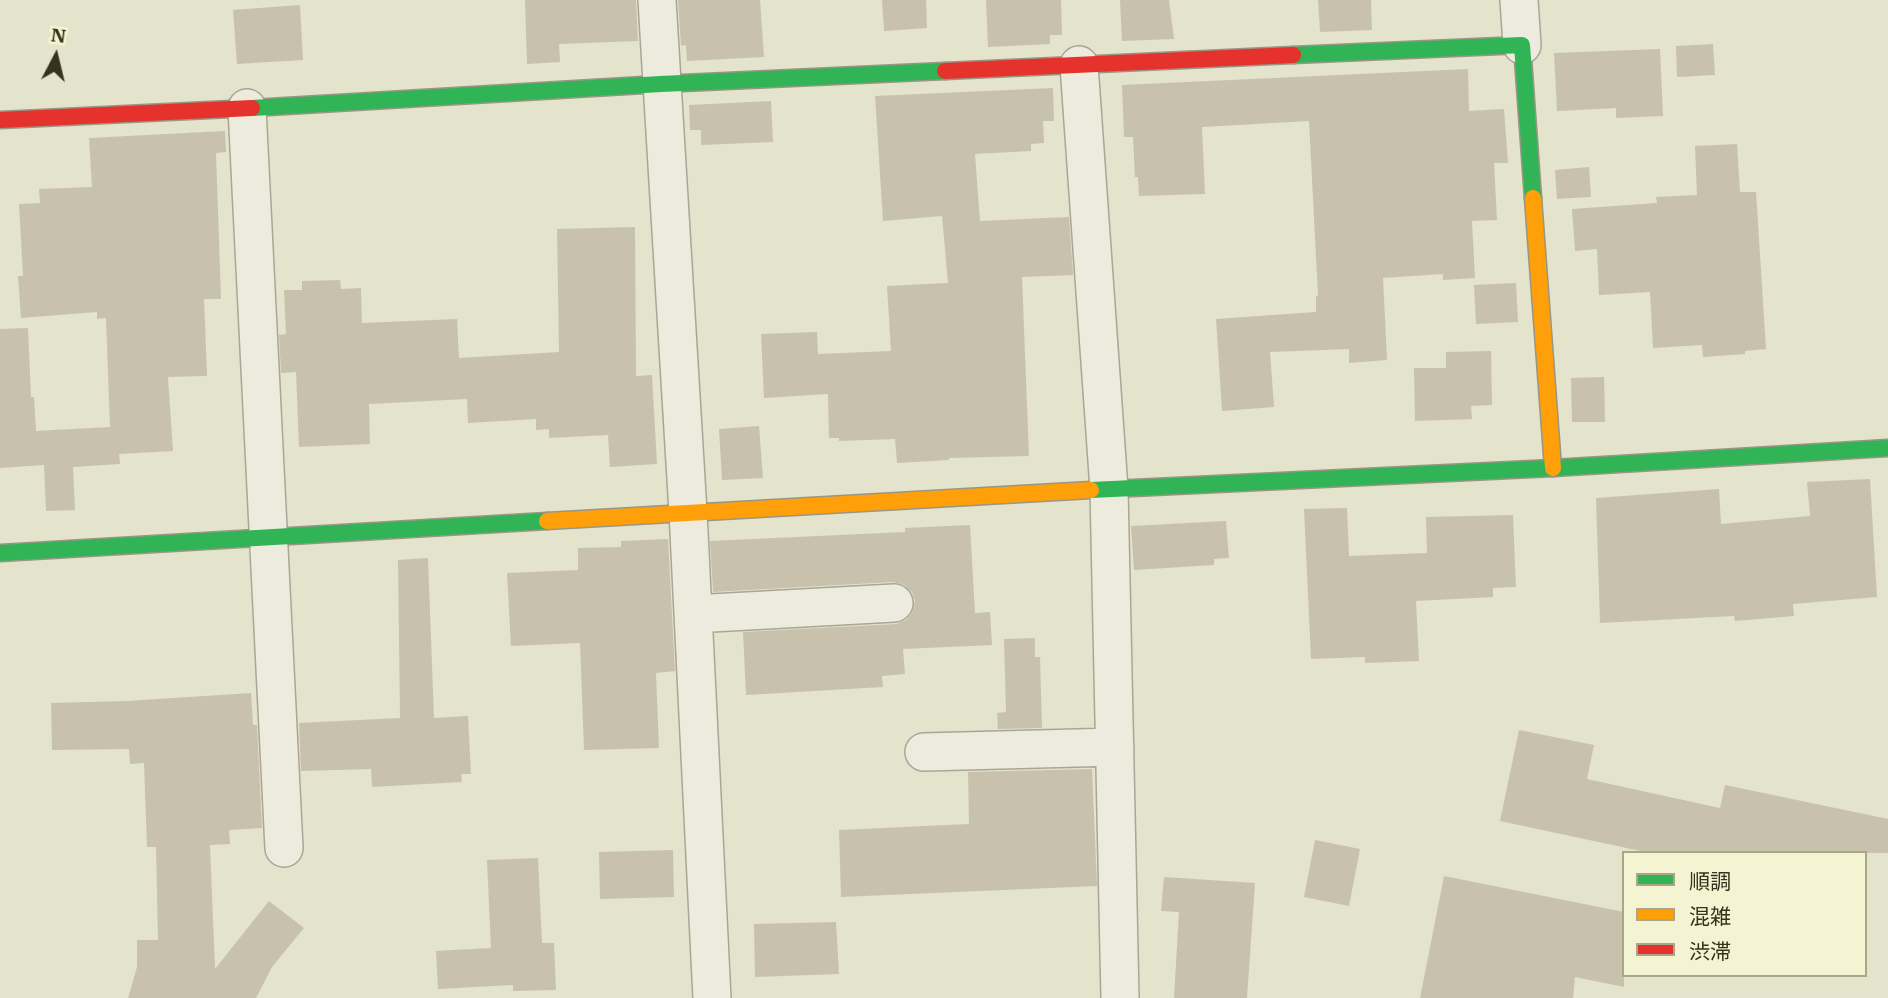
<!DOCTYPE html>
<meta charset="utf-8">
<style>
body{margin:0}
#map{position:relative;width:1888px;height:998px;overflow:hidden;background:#e4e3cc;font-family:"IBM Plex Serif","Noto Sans JP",serif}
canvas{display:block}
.legend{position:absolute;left:1622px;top:851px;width:245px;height:126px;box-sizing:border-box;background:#f5f4d2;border:2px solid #a9a68a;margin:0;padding:9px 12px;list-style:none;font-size:21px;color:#37311e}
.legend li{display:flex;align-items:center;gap:14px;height:35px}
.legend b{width:35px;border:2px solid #a9a68a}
.north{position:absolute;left:21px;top:21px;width:70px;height:70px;-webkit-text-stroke:5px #f5f4d2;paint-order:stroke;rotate:7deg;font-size:19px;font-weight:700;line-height:28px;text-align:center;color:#37311e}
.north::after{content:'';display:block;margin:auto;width:24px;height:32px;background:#37311e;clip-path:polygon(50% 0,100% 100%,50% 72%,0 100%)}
</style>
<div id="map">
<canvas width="1888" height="998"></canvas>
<ul class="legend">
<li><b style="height:9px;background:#30b455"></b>順調</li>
<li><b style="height:9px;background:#ff9f0a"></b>混雑</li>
<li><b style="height:9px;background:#e5322d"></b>渋滞</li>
</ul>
<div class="north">N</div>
</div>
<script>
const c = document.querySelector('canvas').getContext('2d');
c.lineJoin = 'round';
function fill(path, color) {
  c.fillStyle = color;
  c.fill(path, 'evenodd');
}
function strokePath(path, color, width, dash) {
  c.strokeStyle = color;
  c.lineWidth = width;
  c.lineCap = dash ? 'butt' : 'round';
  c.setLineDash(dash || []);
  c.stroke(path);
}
fill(new Path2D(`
 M525,0H636L638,41L559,44L560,62L527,64Z
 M678,0H760L764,57L687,61L686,45L681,46Z
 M882,0H926L927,28L884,31Z
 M986,0H1061L1062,35H1050V44L988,47Z
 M1120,0H1169L1174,39L1122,41Z
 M1318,0H1371L1372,30L1320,32Z
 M300,5L303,60L237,64L233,10Z
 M1713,44L1715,75L1677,77L1676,46Z
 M1660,49L1663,116L1616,118V108L1557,111L1554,53Z
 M1468,69L1469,111L1504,109L1508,163H1494L1497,220L1472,221L1475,278L1443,280V274L1383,278L1387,360L1349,363V349L1270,352L1274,407L1222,411L1216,319L1316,312V296H1318L1309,121L1202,127L1205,194L1139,196L1138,177H1135L1133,137H1124L1122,85Z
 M1053,88L1054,121H1043L1044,143L1031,144V151L975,154L980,221L1069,217L1073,275L1022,277L1029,456L949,458V460L897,463L895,439L839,441V438H829L828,394L764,398L761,334L817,332L818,354L891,351L887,286L948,283L942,216L883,221L875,96Z
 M771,101L773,142L701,145V130H690L689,105Z
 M225,131L226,152L216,153L221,299H204L207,376L168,377L173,451L119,454L120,464L73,467L75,510L46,511L44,465L0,468V329L28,328L31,397H34L36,431L110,427L106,318L97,319V312L21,318L18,276H23L19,204L40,203L39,189L92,187L89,138Z
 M1737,144L1740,192H1756L1766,349L1745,351V354L1703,357L1702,345L1653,348L1650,292L1599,295L1597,249L1575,251L1572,209L1657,203L1656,197L1697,195L1695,146Z
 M1589,167L1591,197L1557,199L1555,170Z
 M635,227L636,376L652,375L657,464L610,467L608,435L549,438V429L536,430V419L468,423L467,399L369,404L370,444L299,447L296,372L281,373L279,335L286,334L284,290H302V281L340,280L341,289L361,288L362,323L457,319L459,358L559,352L557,229Z
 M1516,283L1518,322L1476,324L1474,285Z
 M1491,351L1492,405L1471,406L1472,419L1415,421L1414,368H1446V352Z
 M1604,377L1605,422H1572L1571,378Z
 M759,426L763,478L722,480L719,429Z
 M1870,479L1877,597L1793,604L1794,616L1735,621L1734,616L1600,623L1596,498L1719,489L1721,524L1810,516L1807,482Z
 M1347,508L1349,556L1427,553L1426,517L1513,515L1516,587L1493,588V597L1416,601L1419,661L1365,663V657L1311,659L1304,509Z
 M1226,521L1229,558L1214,559V565L1134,570L1131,526Z
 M970,525L975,613L990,612L992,645L903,649L905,674L882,676L883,687L746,695L743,632L896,624L906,620L912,613L915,601L912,592L904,585L893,582L713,592L710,541L905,532V528Z
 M668,539L675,671L656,673L659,748L584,750L580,643L511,646L507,573L578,570V548L621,547V541Z
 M428,558L434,718L468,716L471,774H461L462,782L372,787L371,769L301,771L299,723L400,718L398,560Z
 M1035,638V657H1040L1042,728L998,729L997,713L1006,712L1004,639Z
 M251,693L253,725H257L262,828L229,830L230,844L210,845L215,969L269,901L304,928L272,967L256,998H128L137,967V940H158L156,847H147L144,763L130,764L129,749L52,750L51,703L127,701Z
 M1519,730L1594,745L1587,779L1720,808L1725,785L1888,819V853H1650L1500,821Z
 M1092,769L1097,886L841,897L839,830L969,824L968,772Z
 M1315,840L1360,849L1349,906L1304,897Z
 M673,850L674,897L600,899L599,852Z
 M538,858L542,943H554L556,990L513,991V985L438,989L436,951L491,948L487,860Z
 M1444,876L1624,912V987L1575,977L1573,998H1420Z
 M1164,877L1255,883L1247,998H1174L1179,912L1161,911Z
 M836,922L839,974L755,977L754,924Z`), '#c8c2ad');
const street = new Path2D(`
 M657,0L688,512L712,998
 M1519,0L1522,45
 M1079,65L1109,489L1120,998
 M247,108L284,848
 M693,614L894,603
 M924,752L1115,747`);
const fast = new Path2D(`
 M1293,55L1522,45L1533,198
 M252,108L661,84L945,71
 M1091,490L1553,468L1888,448
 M0,553L547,521`);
const slow = new Path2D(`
 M1533,198L1553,468
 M547,521L1091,490`);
const jam = new Path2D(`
 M945,71L1293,55
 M0,120L252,108`);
strokePath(street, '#a9a695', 40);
strokePath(fast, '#999685', 19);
strokePath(slow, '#999685', 19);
strokePath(jam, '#999685', 19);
strokePath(street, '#ecebdd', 37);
strokePath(fast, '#30b455', 16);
strokePath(slow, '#ff9f0a', 16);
strokePath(jam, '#e5322d', 16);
</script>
